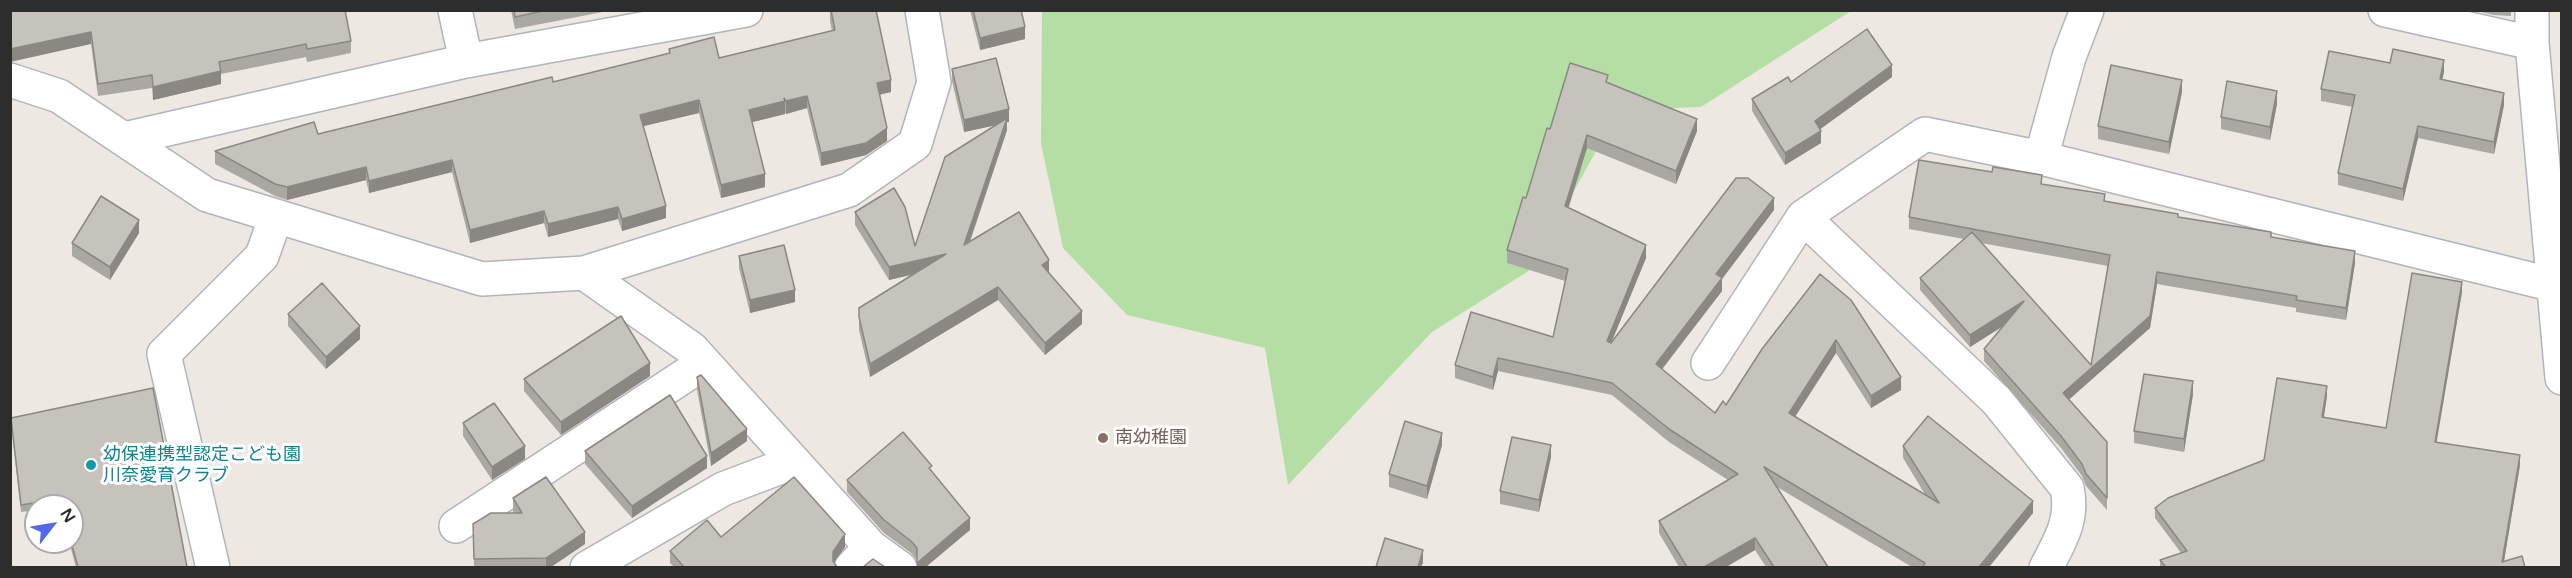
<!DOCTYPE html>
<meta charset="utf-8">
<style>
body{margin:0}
#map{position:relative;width:2572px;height:578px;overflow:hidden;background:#ede9e2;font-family:"Varela Round",sans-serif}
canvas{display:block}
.frame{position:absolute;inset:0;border:12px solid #2d2d2d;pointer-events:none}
.north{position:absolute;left:24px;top:494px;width:60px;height:60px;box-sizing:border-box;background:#fff;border:2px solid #ababab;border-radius:50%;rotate:59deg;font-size:16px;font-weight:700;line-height:24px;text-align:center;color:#2d2d2d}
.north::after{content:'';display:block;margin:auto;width:21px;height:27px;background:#5368e9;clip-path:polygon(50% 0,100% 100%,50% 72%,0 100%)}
</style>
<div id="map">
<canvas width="2572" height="578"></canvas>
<div class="frame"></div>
<div class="north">N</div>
</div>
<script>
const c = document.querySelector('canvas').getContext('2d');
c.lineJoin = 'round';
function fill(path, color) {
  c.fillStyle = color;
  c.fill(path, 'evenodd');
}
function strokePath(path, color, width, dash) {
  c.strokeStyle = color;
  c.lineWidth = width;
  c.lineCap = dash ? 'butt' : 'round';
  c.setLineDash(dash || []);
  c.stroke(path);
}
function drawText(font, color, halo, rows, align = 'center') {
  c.font = font + ' "Varela Round","Noto Sans JP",sans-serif';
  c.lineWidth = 6;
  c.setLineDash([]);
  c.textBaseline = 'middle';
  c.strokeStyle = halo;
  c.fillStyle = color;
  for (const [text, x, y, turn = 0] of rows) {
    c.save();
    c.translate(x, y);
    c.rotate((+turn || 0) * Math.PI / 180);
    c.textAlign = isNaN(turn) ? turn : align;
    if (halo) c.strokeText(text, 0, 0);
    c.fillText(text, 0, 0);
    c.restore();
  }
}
fill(new Path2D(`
 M1042,11H1851L1701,107L1619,110L1530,270L1432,332L1288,485L1265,348L1127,315L1063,248L1041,143Z`), '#b5dea4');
const minor = new Path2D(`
 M455,10L466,61
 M2385,10L2532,43
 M2532,10V43L2562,378
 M10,80L59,96L207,195L482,279L584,273L849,190L915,144L934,82L922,10
 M124,139L466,61L746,10
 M2041,158L2069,57L2087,10
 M1803,217L1997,401L2067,488C2074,519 2060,541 2046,568
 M584,273L692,349L871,547L900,568
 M1708,363L1803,217L1925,134L2041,158L2554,285
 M456,526L704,363
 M213,568L164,354L262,256L276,216
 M587,568L723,489L794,462
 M851,568L871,547`);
strokePath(minor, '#b2b3bc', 36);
strokePath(minor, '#fff', 33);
fill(new Path2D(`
 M10,10L351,41V53L307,62L306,57L221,74V84L153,100L152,88L98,96L91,44Z
 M511,10H613L515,29Z
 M830,10L891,92L879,95L887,141L866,155L821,166L807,108L786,114L785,112V114L752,122L765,187L721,198L699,113L643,126L666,218L622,231L618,219L548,237L544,223L470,243L452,172L369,193L366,180L287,200L275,196L215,164V151L318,134L553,82L669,54V49L719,58L832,31L830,21Z
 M970,10H1021L1025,39L980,50Z
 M2473,10H2511V16L2494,15Z
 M2390,63L2444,72L2442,79L2504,105L2494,154L2418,138L2403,201L2338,185V173L2353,107L2321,101V89Z
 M952,69L1009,122H1007V130L970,242L1049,273L1082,324L1045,355L998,300L870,377L859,330V308L912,274L889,280L855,225V212L915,246L996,125L964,132L952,81Z
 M1892,77L1820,129L1821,143L1785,165L1752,111V99L1791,82Z
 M1608,83L1697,131L1676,184L1587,148L1568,208L1646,258L1612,341L1774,210L1722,279V291L1662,369L1715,413L1726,405L1820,274L1901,390L1871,408L1836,353L1795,417L1926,496L1903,458V446L2033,513L1989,567H1912L1777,487L1828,567H1766L1755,550L1726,567H1679L1659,533V521L1728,480L1669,442L1612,395L1498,371L1493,390L1455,378V365L1553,337L1565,281L1507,263V250L1550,129Z
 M2182,92L2169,154L2098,139V126Z
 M2277,104L2270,140L2221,129V117Z
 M2042,184L2105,201L2271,237L2355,263L2346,320L2296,312V308L2157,284L2150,328L2069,399L2107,442V510L2086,486L2082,476L2061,448L1984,361V349L2003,326L1970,347L1920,290V278L1964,239L1909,229V217ZM1981,243L2108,266L2091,365Z
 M139,233L110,280L72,256V243Z
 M739,256L795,302L750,313L739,268Z
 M2462,292L2436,442L2520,465L2504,561L2525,567H2160V560L2181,553L2155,518V508L2264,460L2327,396L2324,417L2386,428Z
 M288,314L360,339L326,369L288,326Z
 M650,376L561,435L524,391V379Z
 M697,377L747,441L711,466L697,390Z
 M2193,394L2184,452L2134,443V431Z
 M11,418L187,567H76L69,542H72V506H36V510L21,512L11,425Z
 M463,423L525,459L492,480L463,436Z
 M1442,445L1427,499L1389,487V474Z
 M585,451L707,468L632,518L585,464Z
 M1551,457L1539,512L1500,504V491Z
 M932,472L970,530L917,567V560L911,553L884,533L847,492V480Z
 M513,498L585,544L551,567H474L473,524L514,513L513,511Z
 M721,537L845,547L834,562L837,567H674L670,563V551Z`), '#aaa8a3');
fill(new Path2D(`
 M1025,27V39L980,50V38Z
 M91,32V44L10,62V49Z
 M2444,60V72L2440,91V79Z
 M1892,65V77L1815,133V121Z
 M221,71V84L153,100V87Z
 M891,80V92L877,95V83Z
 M2182,80V92L2169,154V142Z
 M2277,91V104L2270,140V127Z
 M2504,93V105L2494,154V142Z
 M807,96V108L786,114V101Z
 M699,100V113L640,127V115Z
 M785,101V114L749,123V110Z
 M1009,109V122H1007V130L964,258V245L1006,123L964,132V120Z
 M1697,119V131L1676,184V171Z
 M2418,126V138L2403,201V189Z
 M887,128V141L866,155L821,166V153Z
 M1821,131V143L1785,165V153Z
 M1587,135V148L1565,219V206Z
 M452,160V172L369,193V181Z
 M366,167V180L287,200V187Z
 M765,174V187L721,198V185Z
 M1774,198V210L1722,279V291L1656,377V364L1716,274Z
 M666,206V218L622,231V219Z
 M618,207V219L548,237V224Z
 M544,211V223L470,243V230Z
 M139,220V233L110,280V267Z
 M1646,245V258L1607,353V341Z
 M2355,251V263L2346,320V308Z
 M946,254V267L889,280V267Z
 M1049,260V273L1042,265Z
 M2157,272V284L2150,328L2063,405V393L2150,316Z
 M2462,282V292L2435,452V442Z
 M998,287V300L870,377V364Z
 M795,290V302L750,313V300Z
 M2024,301V313L1970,347V335Z
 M1082,311V324L1045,355V343Z
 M360,326V339L326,369V357Z
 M1836,340V353L1789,426V413Z
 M1498,358V371L1493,390V377Z
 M650,363V376L561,435V422Z
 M1901,377V390L1871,408V396Z
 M2193,381V394L2184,452V439Z
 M2327,386V396L2322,427V417Z
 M747,429V441L711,466V453Z
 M1442,433V445L1427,499V486Z
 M1551,445V457L1539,512V500Z
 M525,446V459L492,480V467Z
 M2520,455V465L2503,567L2502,562Z
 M707,456V468L632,518V506Z
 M2033,501V513L1989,567H1978Z
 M970,518V530L926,567H917V563Z
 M585,532V544L551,567H546V558Z
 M845,534V547L833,564V552Z
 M1755,538V550L1726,567H1704Z
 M1423,550V563L1421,567H1418Z`), '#8b8884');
const building = new Path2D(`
 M10,10H345L351,41L307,49L306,44L219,62L221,71L153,87L152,75L98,84L91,32L10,49Z
 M514,10H547L515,17Z
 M831,10H876L891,80L877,83L887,128L866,143L821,153L807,96L786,101L784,98L785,101L749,110L765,174L721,185L699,100L640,115L666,206L622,219L618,207L548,224L544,211L470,230L452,160L369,181L366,167L287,187L275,184L215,151L314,122L318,134L552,77L553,82L670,53L669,49L714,37L719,58L835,30Z
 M973,10H1021L1025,27L980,38Z
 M1867,29L1892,65L1815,121L1821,131L1785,153L1752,99L1788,77L1791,82Z
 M2393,49L2444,60L2440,79L2504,93L2494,142L2418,126L2403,189L2338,173L2355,95L2321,89L2329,51L2390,63Z
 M996,58L1009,109L964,120L952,69Z
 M1570,63L1608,75L1606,82L1697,119L1676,171L1587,135L1565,206L1646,245L1607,341L1611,343L1736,178H1748L1774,198L1716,274L1722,278L1656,364L1715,413L1723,401L1726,405L1762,349L1820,274L1851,300L1901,377L1871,396L1836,340L1789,413L1939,503L1903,446L1928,416L2033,501L1979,567H1923L1925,563L1764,467L1828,567H1774L1755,538L1704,567H1687L1659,521L1738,474L1669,429L1612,383L1498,358L1493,377L1455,365L1471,312L1553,337L1568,269L1507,250L1523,197L1526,198L1547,128L1550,129Z
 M2111,65L2182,80L2169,142L2098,126Z
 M2227,81L2277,91L2270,127L2221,117Z
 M1007,118L964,245L1019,212L1049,260L1042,265L1082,311L1045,343L998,287L870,364L859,317V308L946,254L889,267L855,212L894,188L905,207L915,246L945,157Z
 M1919,160L1992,172L1993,167L2042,175L2041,184L2105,194L2104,201L2178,214V217L2271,232V237L2355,251L2346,308L2296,300L2297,296L2157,272L2150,316L2063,393L2107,442V498L2086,474L2082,464L2061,436L1984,349L2024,301L1970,335L1920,278L1972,232L2091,365L2110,255L1909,217Z
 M101,196L139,220L110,267L72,243Z
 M784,245L795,290L750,300L739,256Z
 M2412,273L2462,282L2435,442L2520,455L2502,562L2522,556L2525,567H2166L2160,560L2187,551L2155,508L2168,498L2264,460L2277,378L2327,386L2322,417L2386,428Z
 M322,283L360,326L326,357L288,314Z
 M621,316L650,363L561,422L524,379Z
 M2144,374L2193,381L2184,439L2134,431Z
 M701,375L747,429L711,453L697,377Z
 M153,388L187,567H78L71,542H72V506H61L59,499L21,505L11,418Z
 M670,395L707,456L632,506L585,451Z
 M494,403L525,446L492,467L463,423Z
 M1405,421L1442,433L1427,486L1389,474Z
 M903,432L932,466L929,468L970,518L917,563V548L911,541L884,520L847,480Z
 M1512,437L1551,445L1539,500L1500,491Z
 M546,477L585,532L546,558L474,559L473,524L491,513H522L513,498Z
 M794,477L845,534L833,552V561L837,567H684L670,551L707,520L721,537Z
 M1385,538L1423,550L1418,567H1376Z
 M873,559L885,567H863Z`);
fill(building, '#c6c3bd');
strokePath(building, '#8b8884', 1.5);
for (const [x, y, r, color] of [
 [1103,438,6,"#8d6e63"],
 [91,465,6,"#0f9aa8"]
]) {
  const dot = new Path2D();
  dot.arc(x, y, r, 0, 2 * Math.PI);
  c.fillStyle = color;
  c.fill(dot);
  strokePath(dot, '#fff', 2);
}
drawText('18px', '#785e54', '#fff', [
 ["南幼稚園",1115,438]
], 'left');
drawText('18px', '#0d838f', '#fff', [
 ["幼保連携型認定こども園",103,455],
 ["川奈愛育クラブ",103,476]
], 'left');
</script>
